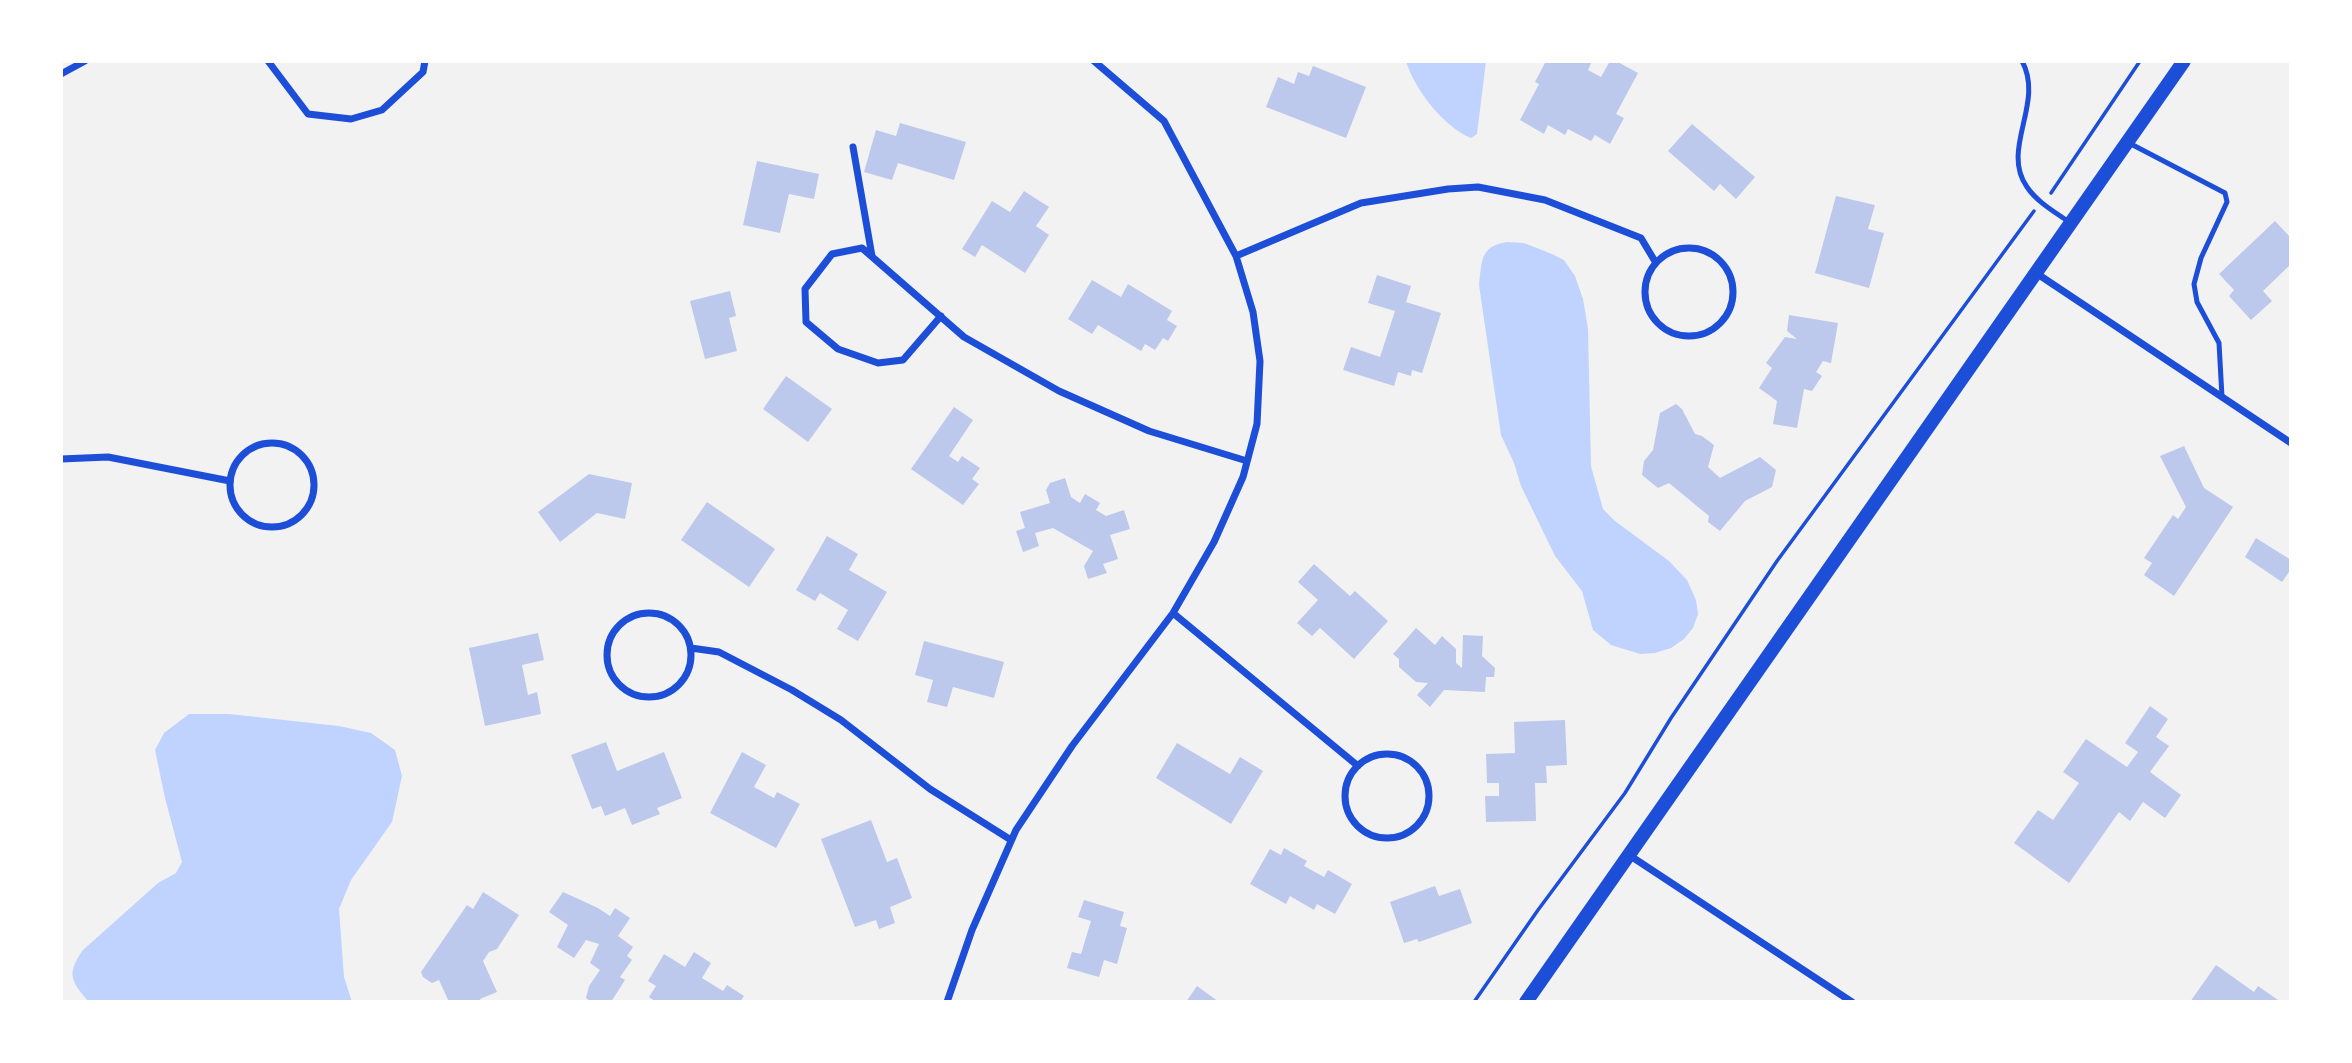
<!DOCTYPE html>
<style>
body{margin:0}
#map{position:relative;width:2352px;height:1063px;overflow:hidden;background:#f2f2f2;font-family:Arial,sans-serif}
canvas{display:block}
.frame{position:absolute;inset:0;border:63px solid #fff;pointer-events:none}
</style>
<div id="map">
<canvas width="2352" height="1063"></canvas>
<div class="frame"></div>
</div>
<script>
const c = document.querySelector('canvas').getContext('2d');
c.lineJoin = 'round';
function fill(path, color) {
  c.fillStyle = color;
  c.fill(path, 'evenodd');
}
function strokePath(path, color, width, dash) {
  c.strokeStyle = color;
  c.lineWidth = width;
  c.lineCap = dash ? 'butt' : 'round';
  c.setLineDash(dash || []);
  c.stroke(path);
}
fill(new Path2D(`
 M1406,61H1486L1477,134L1471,138C1444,127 1414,89 1406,61Z
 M1507,242L1524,243L1552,254L1564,260L1575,276L1583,299L1588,329L1591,466L1603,509L1615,521L1669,561L1687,580L1696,600L1698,614L1693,628L1684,639L1671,648L1655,653L1640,654L1611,645L1593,630L1582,591L1555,556L1521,486L1514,463L1501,435L1479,285C1482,261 1480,246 1507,242Z
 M189,714H229L339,726L371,733L395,750L402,776L392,822L351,880L339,909L344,977L352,1002H89C71,981 66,974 83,950L158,883L176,873L182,862L165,798L155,750L164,733Z`), '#bfd3fe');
fill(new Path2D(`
 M1546,61H1592L1588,70L1601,77L1610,61H1616L1638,73L1616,114L1624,118L1610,144L1595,135L1591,141L1568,129L1565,135L1548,125L1544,134L1520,120L1539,84L1535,82Z
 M1313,66L1366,87L1346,138L1266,107L1278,77L1294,84L1298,72L1309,76Z
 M900,123L966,142L954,180L898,163L892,180L864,172L876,130L896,136Z
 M1692,124L1755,177L1736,199L1720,184L1714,191L1668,151Z
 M757,161L819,174L814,199L789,194L780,233L743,225Z
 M1024,191L1049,207L1036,226L1049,235L1025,273L982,245L975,257L962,249L992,201L1010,212Z
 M1836,196L1875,205L1868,229L1884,233L1869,288L1815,273Z
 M2275,221L2291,238V264L2263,291L2272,301L2251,320L2229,296L2234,290L2219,274Z
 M1377,275L1411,286L1406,302L1441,313L1422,373L1412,370L1411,376L1398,372L1394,386L1343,370L1351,347L1380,357L1395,311L1368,303Z
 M1092,280L1121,297L1128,284L1172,311L1167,320L1177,326L1168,341L1163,338L1155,350L1145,344L1141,351L1098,325L1092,334L1068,319Z
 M730,291L736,316L729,318L737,351L705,359L690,301Z
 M1789,315L1838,323L1831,363L1823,361L1816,372L1822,376L1812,391L1804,389L1797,428L1773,424L1777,401L1759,388L1772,368L1766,363L1785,337L1797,339L1787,331Z
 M786,376L832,409L808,442L763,409Z
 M1676,404L1682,409L1695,434L1702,436L1714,445L1708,467L1720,478L1760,457L1776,470L1772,487L1745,501L1720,531L1708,522L1709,516L1669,483L1658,488L1642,475L1644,461L1653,450L1660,413Z
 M954,407L973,420L949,456L958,462L962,456L980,468L972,479L979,484L963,505L911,469Z
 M2184,446L2204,488L2233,507L2174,596L2144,575L2152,563L2144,558L2173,515L2178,519L2186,507L2160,456Z
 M589,474L632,483L625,519L597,513L560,542L538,512Z
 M1065,478L1071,497L1080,503L1085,494L1100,503L1096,510L1106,516L1124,510L1130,529L1110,535L1118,559L1103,564L1107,573L1088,579L1084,566L1093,551L1053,528L1035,533L1039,546L1023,552L1016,531L1025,528L1020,512L1050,503L1046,490L1050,483Z
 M707,502L775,549L749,587L681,540Z
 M827,536L858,554L849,570L887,592L858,641L837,629L848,610L820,593L815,601L796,590Z
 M2256,538L2291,560V569L2282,582L2245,557Z
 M1314,564L1350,596L1355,591L1388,621L1354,659L1320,628L1312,636L1297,623L1318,600L1298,582Z
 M1416,628L1435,645L1442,636L1456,649V663L1462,668L1463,635L1483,636L1482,656L1495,668L1494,677H1486L1485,692L1444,690L1430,707L1417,695L1428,683L1416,682L1399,667V659L1393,654Z
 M538,633L544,660L522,665L528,695L537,692L541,714L485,726L469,648Z
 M924,641L1004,662L994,698L953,687L947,707L927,702L933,680L915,675Z
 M2150,706L2168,719L2156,737L2169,746L2150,772L2181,795L2165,818L2143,802L2130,821L2119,812L2069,883L2014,843L2038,810L2053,820L2079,783L2063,772L2086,739L2127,767L2138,752L2125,743Z
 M1565,720L1567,765L1546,766L1547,783H1535L1536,821L1486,822L1485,796H1499V783H1487L1486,754L1515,753L1514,722Z
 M606,742L617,771L664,752L682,798L657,808L660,814L632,825L625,808L605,816L601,806L592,809L571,755Z
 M1177,743L1230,774L1240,757L1263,771L1231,824L1156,778Z
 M742,752L766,765L754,787L774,798L777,792L800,804L776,848L710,813Z
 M871,820L887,862L897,858L912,898L890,907L895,923L879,929L876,920L855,927L821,839Z
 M1284,848L1307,861L1304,866L1324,877L1328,870L1352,884L1335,914L1317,904L1314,910L1290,896L1286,904L1250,884L1270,849L1281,855Z
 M1435,886L1439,896L1460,889L1472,923L1419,942L1417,939L1404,943L1390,902Z
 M483,892L519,915L497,949L489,952L483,961L497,992L480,999L481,1002H449L439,980L432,983L423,977L421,972L467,905L473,909Z
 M563,892L598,908L610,916L615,908L630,918L618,936L633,947L627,956L632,960L620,977L625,980L611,1002H591L586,998L589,986L600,970L590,963L599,944L586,940L574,958L557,947L568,925L549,912Z
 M1084,900L1124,912L1120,926L1127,928L1117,964L1104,960L1099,977L1067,968L1072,952L1081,954L1091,921L1078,917Z
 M694,952L711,963L702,978L723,991L727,985L744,996L740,1002H656L649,997L656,986L648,981L664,954L685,967Z
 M2216,965L2254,992L2258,986L2281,1002H2190Z
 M1197,986L1219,1002H1186Z`), '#bdc9ec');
strokePath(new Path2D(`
 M2051,193L2140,61
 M1474,1002L1538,910L1625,793L1671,718L1777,561L2034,211`), '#1d4ed8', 3.5);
strokePath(new Path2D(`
 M2022,61C2045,103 2000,149 2027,187C2037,202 2055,212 2069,222
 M2129,143L2225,193L2227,202L2201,258L2194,284L2197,302L2219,343L2222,397`), '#1d4ed8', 5);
strokePath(new Path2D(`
 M268,61L308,114L351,119L382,110L423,72L425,61
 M61,74L85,61
 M853,147L872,256
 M1645 292a44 44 0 1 1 88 0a44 44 0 1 1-88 0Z
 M1236,256L1361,203L1448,189L1478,187L1545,200L1641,238L1656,263
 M2036,273L2291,443
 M941,316L903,360L878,363L838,349L806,322L805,289L832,254L862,248L964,337L1059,391L1149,431L1247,461
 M230 485a42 42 0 1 1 84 0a42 42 0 1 1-84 0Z
 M61,459L108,457L230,481
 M607 655a42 42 0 1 1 84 0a42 42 0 1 1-84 0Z
 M1173,613L1358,766
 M691,648L719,652L792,690L841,720L930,789L1011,840
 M1345 796a42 42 0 1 1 84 0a42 42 0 1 1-84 0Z
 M1629,855L1852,1002
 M947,1002L972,930L1016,830L1072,746L1173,613L1214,542L1243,477L1257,424L1260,361L1253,312L1236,256L1164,121L1094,61`), '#1d4ed8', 7);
strokePath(new Path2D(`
 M1526,1002L2184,61`), '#1d4ed8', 14);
</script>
